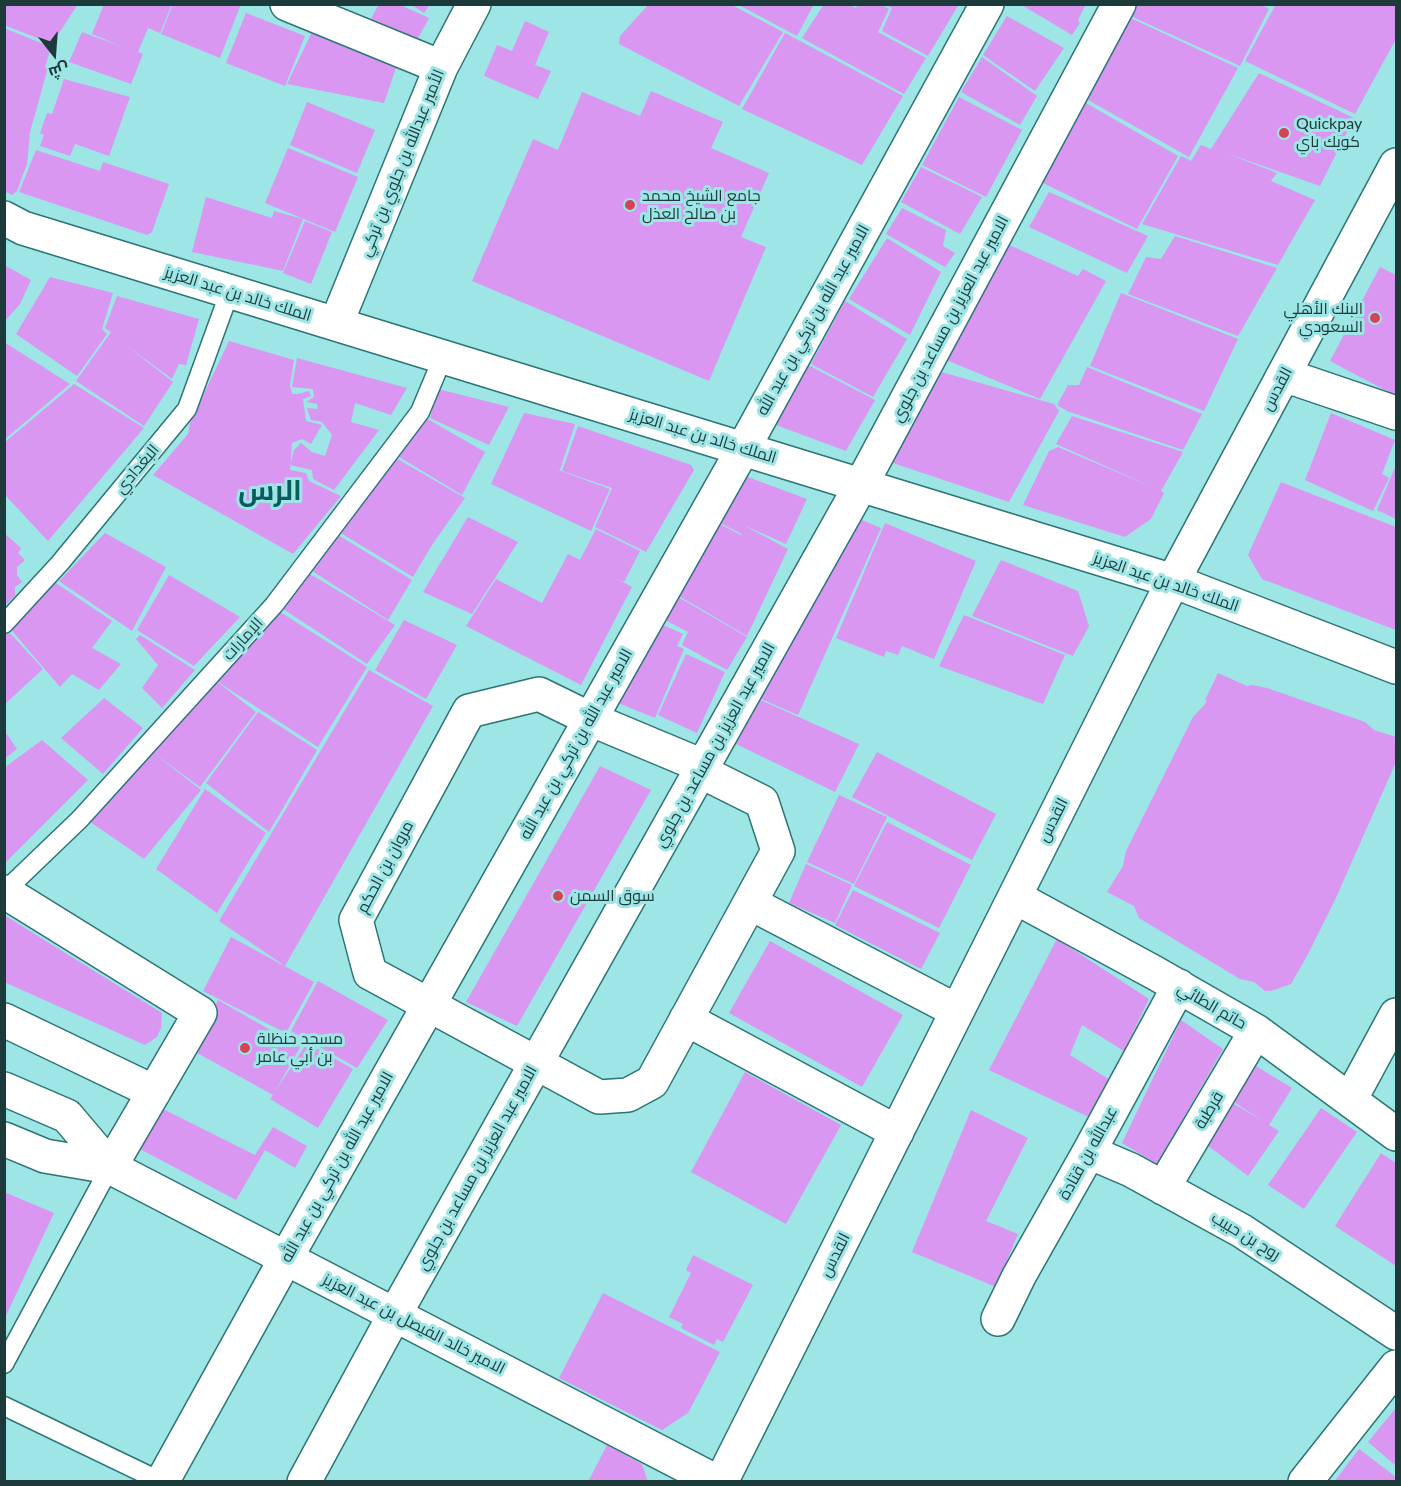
<!DOCTYPE html>
<meta charset="utf-8">
<style>
body{margin:0}
#map{position:relative;width:1401px;height:1486px;overflow:hidden;background:#9ee5e6;font-family:Lato,Cairo,sans-serif}
canvas{display:block}
.frame{position:absolute;inset:0;border:6px solid #1d3a3b;pointer-events:none}
.north{position:absolute;left:24px;top:24px;width:60px;height:60px;-webkit-text-stroke:4px #9ee5e6;paint-order:stroke;rotate:163deg;font-size:16px;font-weight:700;line-height:24px;text-align:center;color:#1d3a3b}
.north::after{content:'';display:block;margin:auto;width:21px;height:27px;background:#1d3a3b;clip-path:polygon(50% 0,100% 100%,50% 72%,0 100%)}
</style>
<div id="map">
<canvas width="1401" height="1486"></canvas>
<div class="frame"></div>
<div class="north">ش</div>
</div>
<script>
const c = document.querySelector('canvas').getContext('2d');
c.lineJoin = 'round';
function fill(path, color) {
  c.fillStyle = color;
  c.fill(path, 'evenodd');
}
function strokePath(path, color, width, dash) {
  c.strokeStyle = color;
  c.lineWidth = width;
  c.lineCap = dash ? 'butt' : 'round';
  c.setLineDash(dash || []);
  c.stroke(path);
}
function drawText(font, color, halo, rows, align = 'center') {
  c.font = font + ' Lato,Cairo,sans-serif';
  c.lineWidth = 6;
  c.setLineDash([]);
  c.textBaseline = 'middle';
  c.strokeStyle = halo;
  c.fillStyle = color;
  for (const [text, x, y, turn = 0] of rows) {
    c.save();
    c.translate(x, y);
    c.rotate((+turn || 0) * Math.PI / 180);
    c.textAlign = isNaN(turn) ? turn : align;
    if (halo) c.strokeText(text, 0, 0);
    c.fillText(text, 0, 0);
    c.restore();
  }
}
fill(new Path2D(`
 M4,4H78L52,44L4,25Z
 M104,4H172L160,33L148,28L138,52L143,54L131,84L69,62L82,32L123,47L92,34Z
 M173,4H241L220,58L161,34Z
 M379,4H398L429,18L412,49L366,28Z
 M410,4H430L424,13Z
 M649,4H730L783,32L739,106L619,44L620,36Z
 M737,4H814L797,36Z
 M824,4H848L856,8L858,4H880L889,9L878,32L926,58L904,94L802,38Z
 M884,4H959L928,56L882,31L892,8Z
 M1020,4H1086L1078,20L1080,23L1072,35Z
 M1129,4H1260L1269,9L1240,66L1124,13Z
 M1276,4H1396V39L1355,114L1245,61Z
 M246,13L305,36L285,86L226,63Z
 M1124,15L1238,68L1189,157L1081,96Z
 M1007,16L1064,48L1035,91L983,55Z
 M525,21L549,32L535,65L551,71L538,99L484,76L497,45L512,51Z
 M4,28L51,47L45,68H48L30,132L27,164L17,191L12,195L4,191Z
 M312,32L397,65L384,103L287,84Z
 M785,33L903,96L862,165L742,109Z
 M982,57L1037,96L1020,125L961,92Z
 M1259,73L1354,118L1320,186L1226,153L1277,173L1271,181L1315,200L1278,265L1142,224L1181,156L1191,161L1201,145L1211,149Z
 M64,79L130,97L109,156L75,144L70,156L40,146L44,135L40,133L47,113L52,114Z
 M651,91L723,122L711,148L769,173L741,237L766,247L709,381L472,281L533,139L558,150L582,92L640,116Z
 M959,97L1022,130L986,197L922,165Z
 M1079,99L1178,156L1137,229L1037,180Z
 M307,102L375,130L357,173L290,145Z
 M288,148L358,177L335,232L265,203Z
 M36,150L100,171L103,162L169,184L152,232L147,235L19,192Z
 M921,167L982,197L960,234L901,202Z
 M1049,192L1148,236L1127,273L1029,227Z
 M206,197L272,218L274,211L303,219L283,271L192,252Z
 M902,208L946,230L943,246L955,253L945,267L886,234Z
 M305,221L332,232L311,284L283,273Z
 M1175,236L1277,268L1238,336L1128,294L1146,257L1161,259Z
 M887,238L941,272L910,335L849,299Z
 M1007,244L1078,276L1083,269L1106,281L1040,399L944,359Z
 M4,265L31,280L20,304L4,322Z
 M1380,267L1396,275V396L1330,361Z
 M50,277L113,293L102,329L107,334L77,376L16,334Z
 M1121,293L1238,339L1204,411L1090,366Z
 M117,296L199,319L186,365L179,364L172,379L126,345L173,382L144,426L76,381L111,332L105,328Z
 M845,301L907,339L873,397L811,364Z
 M229,341L294,360L290,385L292,394H298L309,391L311,396L303,399L306,421L322,425L311,444L302,439L292,443L290,470L306,473L309,481L341,496L293,554L153,475L188,434L190,423Z
 M4,342L70,384L4,440Z
 M297,358L407,388L391,415L355,403L351,422L379,430L334,490L313,479L312,470L290,465L294,450L301,443L312,452L325,456L332,435L322,422L311,420L307,408L318,409L317,404L306,402L314,397L313,389L292,387Z
 M808,365L875,400L846,451L776,425Z
 M1087,367L1202,414L1183,450L1067,411L1057,405L1068,385H1079Z
 M938,371L1054,404L1059,411L1009,502L887,461Z
 M74,384L144,428L48,541L4,494V443Z
 M438,389L509,407L489,445L430,418Z
 M524,413L575,424L560,470H558L610,489L591,531L491,484Z
 M1331,413L1395,440L1382,474L1389,478L1373,511L1305,480Z
 M1072,416L1183,452L1161,491L1164,493L1151,519L1125,537L1023,505L1049,451L1058,447L1152,487L1056,444Z
 M424,417L485,452L462,495L396,455Z
 M578,426L691,465L694,470L646,552L595,527L612,488L562,471Z
 M394,457L465,498L432,545L413,577L336,530Z
 M1396,465V519L1377,510Z
 M737,473L807,499L786,544L743,525L788,549L747,636L672,592L712,520L741,535L742,534L712,519Z
 M1281,482L1396,527V630L1262,579L1248,555Z
 M852,516L881,528L798,715L761,699Z
 M468,517L518,542L472,614L423,592Z
 M885,523L976,561L934,659L902,646L898,655L886,651L884,657L836,638Z
 M596,529L640,551L624,582L617,579L632,587L581,685L466,626L496,579L542,603L568,554L580,560Z
 M333,532L412,580L388,620L306,567Z
 M4,533L21,548L18,553L25,560L17,567V575L22,582L15,587V596L4,606Z
 M105,533L166,567L132,631L59,581Z
 M1001,560L1078,591L1089,626L1073,656L972,616Z
 M305,571L395,625L367,664L280,607Z
 M169,575L240,617L194,666L137,630Z
 M53,581L112,621L92,648L121,664L99,690L72,674L60,687L8,626Z
 M673,594L747,637L727,670L682,645L688,632L659,617Z
 M277,610L367,667L318,747L215,680L256,712L200,787L155,754L201,790L144,859L86,819Z
 M964,615L1065,655L1043,704L939,666Z
 M404,620L457,645L426,699L375,670Z
 M654,621L683,634L677,646L684,649L655,718L616,702Z
 M9,632L43,669L4,705V636Z
 M140,635L195,670L162,708L142,688L158,665L136,639Z
 M686,654L725,672L697,733L658,715Z
 M369,670L433,706L285,966L219,921Z
 M1218,673L1247,686L1252,685L1267,688L1365,722L1374,730L1396,737V762L1335,900L1306,958L1291,984L1271,991H1265L1254,982L1240,979L1220,967L1139,918L1134,906L1107,892L1123,866L1126,851L1193,717L1205,704L1207,701L1205,700Z
 M104,698L143,728L103,774L61,738Z
 M756,698L859,744L835,792L734,743Z
 M258,712L317,750L269,832L206,783Z
 M4,730L17,749L4,759Z
 M42,740L88,780L4,864V768Z
 M877,752L996,814L972,860L852,797Z
 M600,766L651,790L517,1026L466,1002Z
 M205,789L266,833L217,913L156,869Z
 M839,795L887,817L854,884L807,862Z
 M887,822L971,865L939,928L854,886Z
 M806,864L852,885L835,923L789,903Z
 M853,890L940,933L921,969L835,925Z
 M4,915L162,1013L161,1028L157,1037L145,1045L4,982Z
 M231,937L314,982L286,1033L203,991Z
 M1057,939L1149,999L1124,1051L1082,1025L1070,1055L1110,1080L1093,1119L989,1070Z
 M770,941L903,1015L862,1087L729,1013Z
 M318,981L388,1020L357,1068L291,1031Z
 M218,1000L300,1047L276,1090L307,1043L353,1069L318,1128L270,1099L273,1095L190,1049Z
 M1181,1020L1223,1049L1157,1164L1122,1143Z
 M1246,1060L1292,1088L1269,1125L1279,1131L1248,1176L1199,1139L1224,1098L1263,1121L1223,1095Z
 M745,1072L841,1125L786,1224L691,1172Z
 M161,1108L255,1155L273,1127L307,1146L295,1168L265,1150L236,1200L140,1149Z
 M1321,1108L1357,1132L1304,1209L1268,1185Z
 M971,1110L1028,1138L986,1221L1018,1234L996,1287L912,1252Z
 M1381,1153L1396,1163V1266L1335,1226Z
 M4,1192L54,1213L4,1320Z
 M693,1255L753,1285L723,1342L717,1339L714,1345L681,1328L683,1324L669,1317L691,1273L686,1270Z
 M603,1293L720,1352L688,1413L662,1430L559,1378Z
 M1396,1408V1466L1368,1442Z
 M607,1445L642,1464L648,1482H588Z
 M1359,1449L1396,1477V1482H1334Z`), '#d997f2');
const service = new Path2D(`
 M4,624L60,563L187,409L230,291
 M4,892L80,819L274,605L420,412L443,357
 M4,1364L110,1167
 M4,1406L162,1482`);
const minor = new Path2D(`
 M287,4L441,67
 M4,218L23,228L1173,581L1396,667
 M336,324L441,67L474,4
 M1284,375L1396,413
 M539,694L590,719L693,762L700,771L762,802L778,851L652,1082L628,1095L599,1097L370,973L356,920L469,711Z
 M5,892L200,1013L110,1167L717,1482
 M1015,897L1155,973L1256,1031L1396,1134
 M750,903L957,1011
 M686,1019L897,1132
 M4,1020L154,1092
 M1350,1100L1396,1015
 M1089,1152L1131,1170L1242,1231L1396,1333
 M1163,1188L1256,1031
 M998,1319L1019,1276L1089,1152L1179,986
 M162,1482L286,1258L743,449L987,4
 M304,1482L395,1314L861,485L1119,4
 M721,1482L1173,581L1396,165
 M1305,1482L1396,1367`);
const tertiary = new Path2D(`
 M4,1089L67,1116L110,1167
 M4,1139L45,1156L110,1167`);
strokePath(service, '#2c7576', 21);
strokePath(minor, '#2c7576', 36);
strokePath(tertiary, '#2c7576', 36);
strokePath(service, '#fff', 18);
strokePath(minor, '#fff', 33);
strokePath(tertiary, '#fff', 33);
for (const [x, y, r, color] of [
 [1284,133,6,"#d44459"],
 [630,205,6,"#d44459"],
 [1375,318,6,"#d44459"],
 [558,896,6,"#d44459"],
 [245,1048,6,"#d44459"]
]) {
  const dot = new Path2D();
  dot.arc(x, y, r, 0, 2 * Math.PI);
  c.fillStyle = color;
  c.fill(dot);
  strokePath(dot, '#9ee5e6', 2);
}
drawText('16px', '#1d3a3b', '#9ee5e6', [
 ["Quickpay",1296,124],
 ["كويك باي",1296,142],
 ["جامع الشيخ محمد",642,196],
 ["بن صالح العذل",642,214],
 ["البنك الأهلي",1363,309,"right"],
 ["السعودي",1363,327,"right"],
 ["سوق السمن",570,896],
 ["مسجد حنظلة",257,1039],
 ["بن أبي عامر",257,1057]
], 'left');
drawText('16px', '#1d3a3b', '#9ee5e6', [
 ["الأمير عبدالله بن جلوي بن تركي",402,163,-68],
 ["الملك خالد بن عبد العزيز",238,294,17],
 ["الامير عبد العزيز بن مساعد بن جلوي",950,319,-62],
 ["الامير عبد الله بن تركي بن عبد الله",813,320,-61],
 ["القدس",1277,389,-62],
 ["الملك خالد بن عبد العزيز",703,436,17],
 ["البغدادي",137,469,-50],
 ["الملك خالد بن عبد العزيز",1166,582,19],
 ["الإمارات",243,639,-48],
 ["الامير عبد الله بن تركي بن عبد الله",576,744,-61],
 ["الامير عبد العزيز بن مساعد بن جلوي",715,745,-61],
 ["القدس",1053,820,-63],
 ["مروان بن الحكم",385,867,-62],
 ["حاتم الطائي",1212,1006,30],
 ["قرطبة",1209,1110,-59],
 ["عبدالله بن قتادة",1088,1153,-61],
 ["الامير عبد الله بن تركي بن عبد الله",337,1167,-61],
 ["الامير عبد العزيز بن مساعد بن جلوي",477,1168,-61],
 ["روح بن حبيب",1246,1236,31],
 ["القدس",835,1255,-63],
 ["الامير خالد الفيصل بن عبد العزيز",414,1324,27]
]);
drawText('bold 28px', '#085c5d', '#9ee5e6', [
 ["الرس",270,491]
]);
</script>
